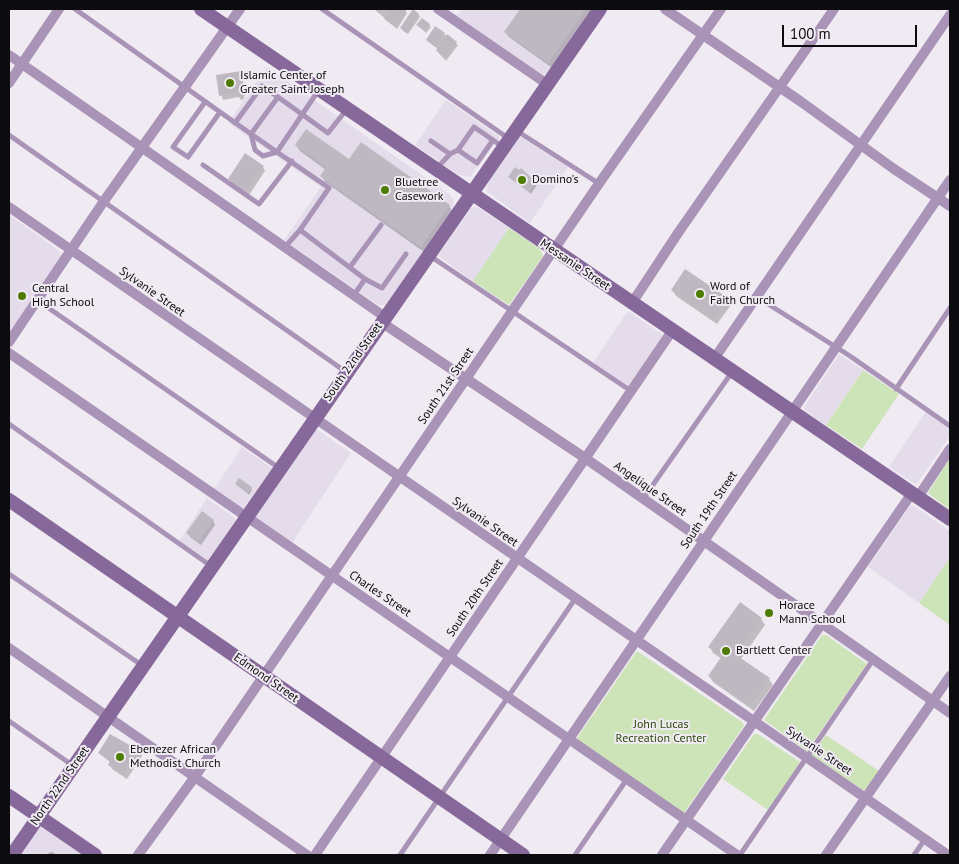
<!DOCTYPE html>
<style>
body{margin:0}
#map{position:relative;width:959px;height:864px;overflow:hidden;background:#f0ebf3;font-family:"PT Sans",sans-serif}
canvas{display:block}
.frame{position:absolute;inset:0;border:10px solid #0c0b0d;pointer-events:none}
.scale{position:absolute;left:782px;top:25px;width:135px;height:22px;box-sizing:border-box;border:2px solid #0c0b0d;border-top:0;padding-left:6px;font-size:15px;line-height:18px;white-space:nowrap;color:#0c0b0d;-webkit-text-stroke:4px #f0ebf3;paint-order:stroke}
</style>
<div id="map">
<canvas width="959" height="864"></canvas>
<div class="frame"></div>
<div class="scale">100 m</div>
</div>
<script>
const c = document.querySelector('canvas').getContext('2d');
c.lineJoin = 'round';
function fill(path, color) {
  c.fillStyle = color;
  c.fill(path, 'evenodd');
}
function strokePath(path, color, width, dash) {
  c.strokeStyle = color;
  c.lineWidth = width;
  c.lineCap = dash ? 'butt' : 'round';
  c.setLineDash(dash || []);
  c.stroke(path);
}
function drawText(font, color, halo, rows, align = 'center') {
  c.font = font + ' "PT Sans",sans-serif';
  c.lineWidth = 4;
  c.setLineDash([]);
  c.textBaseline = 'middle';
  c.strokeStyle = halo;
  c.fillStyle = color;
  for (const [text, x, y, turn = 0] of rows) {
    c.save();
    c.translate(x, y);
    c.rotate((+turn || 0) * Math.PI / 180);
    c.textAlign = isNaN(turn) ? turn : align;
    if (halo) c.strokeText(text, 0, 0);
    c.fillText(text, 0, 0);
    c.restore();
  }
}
fill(new Path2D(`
 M462,9H594L549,73L543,75L457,16Z
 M267,67L449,194L453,199L454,204L451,210L386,305H378L284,240L321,187L228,123Z
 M446,100L500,137L470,177L457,174L415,145Z
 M519,136L568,167L530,223L486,191L489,180Z
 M477,207L509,228L473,281L438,256L471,208Z
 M9,215L57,249L62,256L9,336Z
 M628,311L662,334L663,337L629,387L593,363Z
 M839,354L863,370L826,425L805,411L804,407Z
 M926,412L950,429V436L918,482L915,484L889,467Z
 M314,430H318L351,453L292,543L255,517Z
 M242,447L272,468L246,506L243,508L214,489Z
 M207,498L236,519L209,561L179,541Z
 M910,506H914L950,531V557L919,603L868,567Z
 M41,826L82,851L79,855H20Z`), '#e5dceb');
fill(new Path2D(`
 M509,228L540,249L543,256L509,305L473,281Z
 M863,370L899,394L862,449L826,425Z
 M950,458V510L928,493Z
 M950,557V625L919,603Z
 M822,635H826L867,664L807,751L764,720Z
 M637,651L742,722L744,726L684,813L578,741L577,738Z
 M754,734H758L800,762L768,810L723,779Z
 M826,735L879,771L866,789L863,790L811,755Z`), '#cde4b9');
fill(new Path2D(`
 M374,9H404L407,13L397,29Z
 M521,9H593L552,68L509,37L505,32Z
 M418,14L420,17L408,34L403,31L402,28Z
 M418,25H429L431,27L426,33Z
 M436,28L458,45L446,61L438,49L427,40Z
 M241,72L246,95L244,96V99L241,100L239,97L223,100L217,76Z
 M296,145L350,161L449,206L453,212L424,252L325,182L322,176L326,170L300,151Z
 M263,167L265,171L249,195L232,183L229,179Z
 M510,177L535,183L537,185L531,194Z
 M685,271L727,299L731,305L717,324L676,296L672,290Z
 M236,484L251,488L252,490L249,495Z
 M213,520L215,525L201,545L190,537L188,533Z
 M761,619L765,625L741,659L769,679L773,685L754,711L713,682L709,676L722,659L713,653L710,647Z
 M110,736L140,752L142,756L127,779L112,769L111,763L99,753Z
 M50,852H52L57,855H47Z`), '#0003');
fill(new Path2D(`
 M391,9H407L395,27L384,19Z
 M413,9L419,14L407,33L400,28Z
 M520,9H586L548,63L504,32Z
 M422,18L430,24L425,31L416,25Z
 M435,26L445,33L435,47L426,40Z
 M447,34L457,42L444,59L436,50Z
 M241,71L245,91L242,92L243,95L237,96V93L219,96L216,75Z
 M306,129L349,159L361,142L450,205L421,247L320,176L326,167L295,145Z
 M245,153L264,166L247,191L228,179Z
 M515,167L519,170L521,168L536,182L529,192L508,177Z
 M685,269L728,298L714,319L671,290Z
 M239,478L252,487L248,493L235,484Z
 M202,511L214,520L198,542L186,533Z
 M740,602L762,618L736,655L770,678L750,706L708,676L722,656L708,647Z
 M110,734L140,751L124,776L108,765L110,761L98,753Z`), '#beb9c1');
strokePath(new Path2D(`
 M75,9L251,134L255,150L263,156L277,152L318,91
 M322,9L508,138
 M205,102L173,147L188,157L220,112
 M347,109L328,133L278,97L251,134L329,188L300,230L365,279L354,295
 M235,123L262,86L278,97
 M517,131L595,181L598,185
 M9,135L346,372
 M431,141L450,154
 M458,150L477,163L493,140
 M203,165L259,204L292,161
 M438,167L450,154L458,150L474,127L503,147
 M285,247L300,230
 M430,256L631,391
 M350,267L381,225
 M365,279L382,288L406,254
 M757,297L850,356L950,426
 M37,300L279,468
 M896,389L950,308
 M9,424L211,566
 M643,499L732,372
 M9,574L143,666
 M9,721L72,765
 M400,855L575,599
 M575,855L627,779
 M740,855L873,660
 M914,855L925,839`), '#a993b6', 5);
strokePath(new Path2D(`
 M438,9L547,84
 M665,9L800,101L894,169L950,206
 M9,55L385,317
 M9,83L59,9
 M9,207L948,855
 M632,303L678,233L834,9
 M381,322L585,458L950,713
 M9,342L104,201L240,9
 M9,353L737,855
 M714,359L950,15
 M918,497L950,449
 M9,648L307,855
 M138,855L194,778L598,185L721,9
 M315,855L672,331
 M490,855L950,180
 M662,855L912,493
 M826,855L950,676`), '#a993b6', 10);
strokePath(new Path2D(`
 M201,9L950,519
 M9,500L523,855
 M9,796L95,855
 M12,855L600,9`), '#87689a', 14);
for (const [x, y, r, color] of [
 [230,83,5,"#4e7c01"],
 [522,180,5,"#4e7c01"],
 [385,190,5,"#4e7c01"],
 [700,294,5,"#4e7c01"],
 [22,296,5,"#4e7c01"],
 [769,613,5,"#4e7c01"],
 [726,651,5,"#4e7c01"],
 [120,757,5,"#4e7c01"]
]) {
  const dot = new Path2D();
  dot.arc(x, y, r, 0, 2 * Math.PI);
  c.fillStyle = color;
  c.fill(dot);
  strokePath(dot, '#f0ebf3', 2);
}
drawText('12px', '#0c0b0d', '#f0ebf3', [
 ["Islamic Center of",240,76],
 ["Greater Saint Joseph",240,90],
 ["Domino's",532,180],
 ["Bluetree",395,183],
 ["Casework",395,197],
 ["Word of",710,287],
 ["Faith Church",710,301],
 ["Central",32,289],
 ["High School",32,303],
 ["Horace",779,606],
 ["Mann School",779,620],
 ["Bartlett Center",736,651],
 ["Ebenezer African",130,750],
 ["Methodist Church",130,764]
], 'left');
drawText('12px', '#0c0b0d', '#f0ebf3', [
 ["Messanie Street",575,265,34],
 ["Sylvanie Street",152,292,35],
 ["South 22nd Street",353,362,-55],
 ["South 21st Street",446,386,-56],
 ["Angelique Street",650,489,35],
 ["South 19th Street",709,510,-56],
 ["Sylvanie Street",485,522,35],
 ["Charles Street",380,594,34],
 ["South 20th Street",475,598,-56],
 ["Edmond Street",266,678,35],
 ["Sylvanie Street",819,751,34],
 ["North 22nd Street",60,786,-55]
]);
drawText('12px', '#2e4909', '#f0ebf3', [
 ["John Lucas",661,725],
 ["Recreation Center",661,739]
]);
</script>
